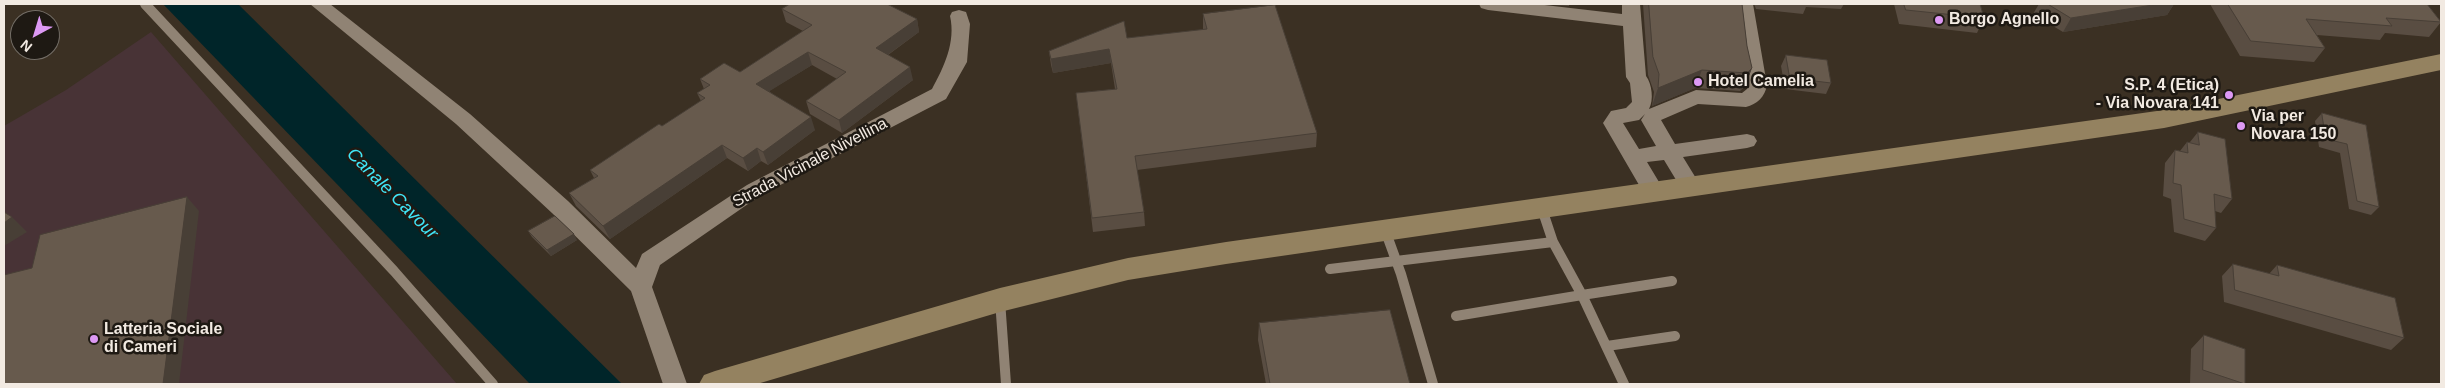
<!DOCTYPE html>
<style>
body{margin:0}
#map{position:relative;width:2445px;height:388px;overflow:hidden;background:#3b3023;font-family:Arial,sans-serif}
canvas{display:block}
.frame{position:absolute;inset:0;border:5px solid #f2eae2;pointer-events:none}
.north{position:absolute;left:10px;top:10px;width:50px;height:50px;box-sizing:border-box;background:#1e1913;border:1px solid #736d66;border-radius:50%;rotate:219deg;font-size:14px;font-weight:700;line-height:20px;text-align:center;color:#f2eae2}
.north::after{content:'';display:block;margin:auto;width:18px;height:22px;background:#dd99f4;clip-path:polygon(50% 0,100% 100%,50% 72%,0 100%)}
</style>
<div id="map">
<canvas width="2445" height="388"></canvas>
<div class="frame"></div>
<div class="north">N</div>
</div>
<script>
const c = document.querySelector('canvas').getContext('2d');
c.lineJoin = 'round';
function fill(path, color) {
  c.fillStyle = color;
  c.fill(path, 'evenodd');
}
function strokePath(path, color, width, dash) {
  c.strokeStyle = color;
  c.lineWidth = width;
  c.lineCap = dash ? 'butt' : 'round';
  c.setLineDash(dash || []);
  c.stroke(path);
}
function drawText(font, color, halo, rows, align = 'center') {
  c.font = font + ' Arial,sans-serif';
  c.lineWidth = 5;
  c.setLineDash([]);
  c.textBaseline = 'middle';
  c.strokeStyle = halo;
  c.fillStyle = color;
  for (const [text, x, y, turn = 0] of rows) {
    c.save();
    c.translate(x, y);
    c.rotate((+turn || 0) * Math.PI / 180);
    c.textAlign = isNaN(turn) ? turn : align;
    if (halo) c.strokeText(text, 0, 0);
    c.fillText(text, 0, 0);
    c.restore();
  }
}
fill(new Path2D(`
 M151,32L457,384H4V126L66,90Z`), '#483336');
fill(new Path2D(`
 M163,4H238L622,384H530Z`), '#002529');
strokePath(new Path2D(`
 M145,4L394,271L493,384
 M1385,230L1401,274L1433,384
 M1553,242L1582,295L1672,281
 M1330,269L1553,242L1542,209
 M1000,300L1006,384
 M1456,316L1582,295L1624,384
 M1607,346L1675,336`), '#908374', 10);
fill(new Path2D(`
 M310,4H330L470,114L568,201L636,268L642,254L747,185L932,89C944,67 956,42 950,16L952,12L959,10L966,12L970,24L967,62L946,99L761,195L660,265L652,287L687,384H663L631,291L552,213L456,124Z
 M1479,4H1536L1622,14V4H1640L1646,76C1652,84 1654,100 1649,109L1696,90L1742,93L1747,89L1735,4H1753L1767,85C1765,97 1757,104 1746,107L1698,104L1661,120L1675,144L1747,134L1754,136L1757,141L1754,146L1747,148L1683,157L1702,188L1698,193L1691,196L1684,193L1664,160L1647,162L1665,192L1662,197L1654,200L1646,197L1603,123L1611,111L1626,108L1632,102L1630,83L1626,77L1623,26L1488,10L1481,8ZM1645,114L1641,120L1656,146L1639,149L1623,123L1639,120Z`), '#908374');
fill(new Path2D(`
 M2441,54V70L2164,128L1226,264L1128,280L1000,312L757,384H699L704,375L715,371L1000,288L1128,258L1226,242L2164,110Z`), '#948260');
fill(new Path2D(`
 M1539,4H1569V6Z
 M1643,4H1742L1747,46L1752,68L1745,86L1740,91L1695,88L1652,106L1654,92L1648,75Z
 M1754,4H1844L1841,9L1806,7L1803,14L1756,9Z
 M1894,4H1980L1984,18L1977,33L1899,24Z
 M2039,4H2174L2167,15L2063,32L2033,14Z
 M2210,4H2427L2441,22L2429,37L2385,33L2380,40L2317,35L2325,48L2314,62L2240,56Z
 M782,9L917,19L919,32L888,55L913,80L842,133L810,114L806,101L837,79L812,65L769,91L815,130L768,165L761,161L748,171L727,158L610,239L576,206L569,193L594,178L590,170L662,126L701,101L697,93L704,89L700,79L740,72L803,31L786,22Z
 M1203,14L1317,133L1316,147L1137,170L1144,212L1145,226L1093,232L1076,93L1115,89L1111,63L1053,73L1051,65L1049,51L1203,30Z
 M1786,55L1831,83L1826,94L1785,89L1781,66Z
 M2322,113L2366,125L2379,207L2371,215L2349,209L2340,153L2319,147L2315,121Z
 M2198,132L2232,199L2221,213L2215,211L2216,228L2205,241L2174,232L2171,199L2163,196L2165,163L2175,150L2180,151L2187,142H2190Z
 M528,231L577,240L551,256L532,237Z
 M2233,264L2269,274L2277,265L2404,338L2391,350L2224,302L2222,276Z
 M1259,323L1410,384H1266L1258,340Z
 M2204,335L2245,384H2190L2191,349Z`), '#594d42');
fill(new Path2D(`
 M2159,4H2174L2167,15L2063,32L2071,18Z
 M917,19L919,32L879,61L876,48Z
 M1109,49L1111,63L1053,73L1051,59Z
 M808,52L812,65L760,97L756,84Z
 M910,67L913,80L842,133L839,120Z
 M1752,68L1745,86L1740,91L1747,73Z
 M1702,70L1695,88L1652,106L1658,88Z
 M811,117L815,130L768,165L763,152Z
 M722,145L727,158L610,239L603,226Z
 M757,148L761,161L748,171L743,158Z
 M187,197L199,211L179,384H163Z
 M12,217L27,232L4,246V223Z
 M574,234L577,240L551,256L547,250Z`), '#483f36');
const building = new Path2D(`
 M790,4H887L917,19L876,48L910,67L839,120L806,101L846,72L808,52L756,84L811,117L763,152L757,148L743,158L722,145L603,226L569,193L598,176L590,170L659,124L662,126L705,98L697,93L710,85L700,79L724,63L740,72L812,25L782,9Z
 M1649,4H1742L1747,46L1752,68L1747,73L1702,70L1658,88L1659,74L1653,57Z
 M1904,4H1980L1984,18L1906,10Z
 M2048,4H2159L2071,18Z
 M2228,4H2427L2441,22L2386,18L2392,26L2306,19L2325,48L2251,41Z
 M1275,5L1317,133L1135,156L1144,212L1092,218L1076,93L1117,89L1109,49L1051,59L1049,51L1124,21L1127,38L1207,29L1203,14Z
 M1786,55L1827,60L1831,83L1790,78Z
 M2322,113L2366,125L2379,207L2357,201L2347,144L2326,139Z
 M2198,132L2225,139L2232,199L2214,194L2216,228L2184,219L2181,185L2173,183L2175,150L2188,153L2187,142L2199,145Z
 M187,197L163,384H4V275L32,268L40,235Z
 M4,212L12,217L4,223Z
 M555,216L574,234L547,250L528,231Z
 M2233,264L2279,276L2277,265L2395,298L2404,338L2235,290Z
 M1390,310L1410,384H1270L1259,323Z
 M2204,335L2245,349V384L2203,370Z`);
fill(building, '#675a4d');
strokePath(building, '#483f36', 1);
for (const [x, y, r, color] of [
 [1939,20,5,"#dd99f4"],
 [1698,82,5,"#dd99f4"],
 [2229,95,5,"#dd99f4"],
 [2241,126,5,"#dd99f4"],
 [94,339,5,"#dd99f4"]
]) {
  const dot = new Path2D();
  dot.arc(x, y, r, 0, 2 * Math.PI);
  c.fillStyle = color;
  c.fill(dot);
  strokePath(dot, '#1e1913', 2);
}
drawText('bold 16px', '#f2eae2', '#1e1913', [
 ["Borgo Agnello",1949,20],
 ["Hotel Camelia",1708,82],
 ["S.P. 4 (Etica)",2219,86,"right"],
 ["- Via Novara 141",2219,104,"right"],
 ["Via per",2251,117],
 ["Novara 150",2251,135],
 ["Latteria Sociale",104,330],
 ["di Cameri",104,348]
], 'left');
drawText('16px', '#f2eae2', '#1e1913', [
 ["Strada Vicinale Nivellina",810,163,-28]
]);
drawText('italic 18px', '#40e5f6', '#1e1913', [
 ["Canale Cavour",392,194,45]
]);
</script>
